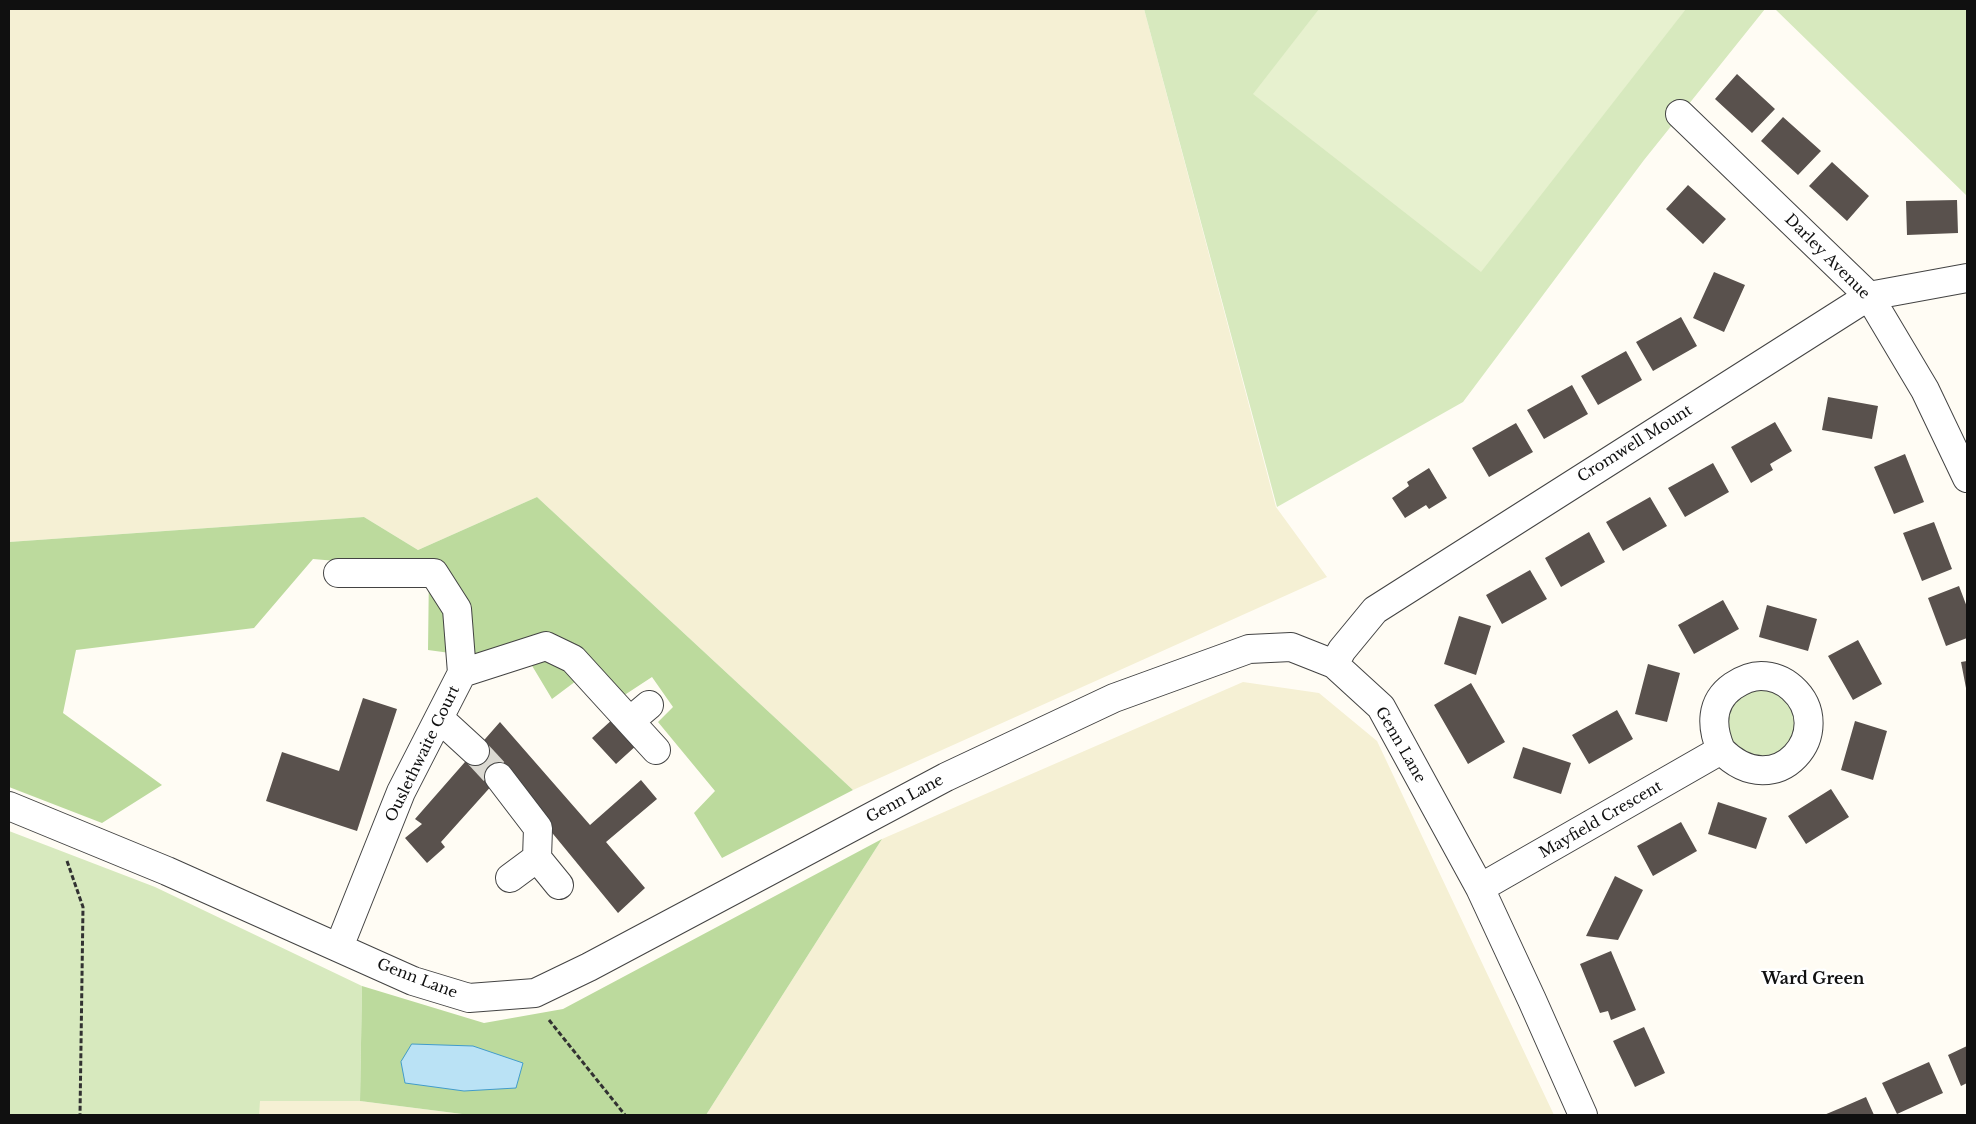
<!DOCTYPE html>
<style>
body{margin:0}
#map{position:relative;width:1976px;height:1124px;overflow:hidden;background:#fffcf4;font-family:"Libre Baskerville",serif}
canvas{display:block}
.frame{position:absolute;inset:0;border:10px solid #101010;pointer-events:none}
</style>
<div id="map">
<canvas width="1976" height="1124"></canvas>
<div class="frame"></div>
</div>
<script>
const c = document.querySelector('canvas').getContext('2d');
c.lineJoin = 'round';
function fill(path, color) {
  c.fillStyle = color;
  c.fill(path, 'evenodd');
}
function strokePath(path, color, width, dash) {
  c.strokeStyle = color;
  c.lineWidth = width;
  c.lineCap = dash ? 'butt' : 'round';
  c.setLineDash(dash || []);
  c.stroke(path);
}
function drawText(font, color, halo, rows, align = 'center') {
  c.font = font + ' "Libre Baskerville",serif';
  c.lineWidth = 5;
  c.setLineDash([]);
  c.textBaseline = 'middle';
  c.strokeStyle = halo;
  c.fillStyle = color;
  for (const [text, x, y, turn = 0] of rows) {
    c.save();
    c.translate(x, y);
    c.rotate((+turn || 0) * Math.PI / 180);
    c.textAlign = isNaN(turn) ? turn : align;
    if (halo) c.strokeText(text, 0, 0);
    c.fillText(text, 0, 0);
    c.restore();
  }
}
fill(new Path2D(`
 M9,9H1144L1276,507L1327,577L853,790L537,497L418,550L364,517L9,542Z
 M1243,682L1319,693L1377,741L1554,1115H706L882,839Z
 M259,1101H360L470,1115H259Z`), '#f5f0d4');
fill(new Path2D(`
 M1144,9H1765L1644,160L1463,402L1277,507Z
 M1775,9H1967V196Z
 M1727 723a34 34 0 1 1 68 0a34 34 0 1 1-68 0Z
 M9,831L155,887L362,986L360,1101H260L259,1115H9Z`), '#d7e9be');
fill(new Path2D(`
 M537,497L853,790L722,858L694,813L715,791L658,722L673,707L652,677L623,696L596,666L552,699L531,664L428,650L429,569L313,559L254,628L76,650L63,713L162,785L102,823L9,787V542L364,517L418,550Z
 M882,839L706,1115H470L360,1101L362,986L484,1023L563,1009Z`), '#bcda9d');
fill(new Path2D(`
 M1319,9H1686L1481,272L1253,94Z`), '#e7f1cf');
const water = new Path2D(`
 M412,1044L473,1046L523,1063L516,1088L464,1091L405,1083L401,1062Z`);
fill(water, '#bae2f5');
strokePath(water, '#429ccb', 1);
fill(new Path2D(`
 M1737,74L1775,109L1752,133L1715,99Z
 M1783,117L1821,151L1798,175L1761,141Z
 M1832,162L1869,196L1847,221L1809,186Z
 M1688,185L1726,219L1703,244L1666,209Z
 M1957,200L1958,233L1907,235L1906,201Z
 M1714,272L1745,285L1724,332L1693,318Z
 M1681,317L1697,346L1653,371L1636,342Z
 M1626,351L1642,380L1598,405L1581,376Z
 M1572,385L1588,414L1544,439L1527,410Z
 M1828,397L1878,406L1872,439L1822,430Z
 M1775,422L1792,451L1770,464L1773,470L1751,483L1731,447Z
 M1516,423L1533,452L1489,477L1472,448Z
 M1905,454L1924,502L1894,514L1874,467Z
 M1713,463L1729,492L1685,517L1668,488Z
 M1429,468L1447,498L1429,509L1426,505L1405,518L1392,498L1409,486L1407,482Z
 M1650,497L1667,526L1623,551L1606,522Z
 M1934,522L1952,569L1922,581L1903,533Z
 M1589,532L1605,562L1561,587L1545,558Z
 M1530,570L1547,599L1502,624L1486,595Z
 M1959,586L1967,607V638L1946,646L1928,598Z
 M1723,600L1739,629L1694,654L1678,625Z
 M1767,605L1817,619L1808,651L1759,637Z
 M1459,616L1491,626L1476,675L1444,664Z
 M1858,640L1882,684L1853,700L1828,656Z
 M1967,661V688H1966L1961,662Z
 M1648,664L1680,673L1667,722L1635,714Z
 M1471,683L1505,742L1468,764L1434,705Z
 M363,698L397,709L357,831L266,801L282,752L339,771Z
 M1617,710L1633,739L1589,764L1572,735Z
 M614,718L638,744L616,764L592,738Z
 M1855,721L1887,731L1873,780L1841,770Z
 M500,722L590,825L641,780L657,799L606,842L645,888L618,913L503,773L441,842L445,847L427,863L405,838L422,824L415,819Z
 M1523,747L1571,763L1561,794L1513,778Z
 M1831,789L1849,817L1806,844L1788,816Z
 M1718,802L1767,818L1756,849L1708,834Z
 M1681,822L1697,851L1653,876L1637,846Z
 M1615,876L1643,890L1618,940L1586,936Z
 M1611,951L1636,1010L1611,1020L1608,1011L1600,1013L1580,964Z
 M1644,1027L1665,1073L1635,1087L1613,1041Z
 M1967,1046V1083L1961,1086L1948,1055Z
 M1929,1062L1943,1093L1897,1114L1882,1083Z
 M1866,1097L1874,1115H1824L1843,1107Z`), '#59514d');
strokePath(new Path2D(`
 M475,751L499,777`), '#dbd9d2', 28, [28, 14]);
const minor = new Path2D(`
 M1680,114L1869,296L1925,390L1967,478
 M338,573H434L457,609L462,673
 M1334,664L1342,650L1375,610L1869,296L1967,278
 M439,718L475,751
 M630,721L649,705
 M499,777L538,828L537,858L559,885
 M9,806L167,871L413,981L469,998L535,993L589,967L946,777L1114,698L1249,649L1291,647L1334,664L1381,707L1480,888L1532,1000L1583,1115
 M510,878L537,858
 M1480,888L1721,750C1711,727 1710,702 1733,686C1742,680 1750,676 1761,676C1774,676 1783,680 1792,688C1839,730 1777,807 1721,750
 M339,947L401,792L462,673L546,646L573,659L656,750`);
strokePath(minor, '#434343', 30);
strokePath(new Path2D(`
 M67,861L83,907L80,1115
 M549,1020L625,1115`), '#323232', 3, [5, 2.5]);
strokePath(minor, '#fff', 28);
drawText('15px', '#101010', '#fff', [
 ["Darley Avenue",1827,257,45],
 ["Cromwell Mount",1635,444,-32],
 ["Genn Lane",1400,745,60],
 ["Ouslethwaite Court",423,754,-64],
 ["Genn Lane",905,799,-28],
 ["Mayfield Crescent",1601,820,-30],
 ["Genn Lane",417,979,21]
]);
drawText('bold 16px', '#101010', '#fff', [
 ["Ward Green",1813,979]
]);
</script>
